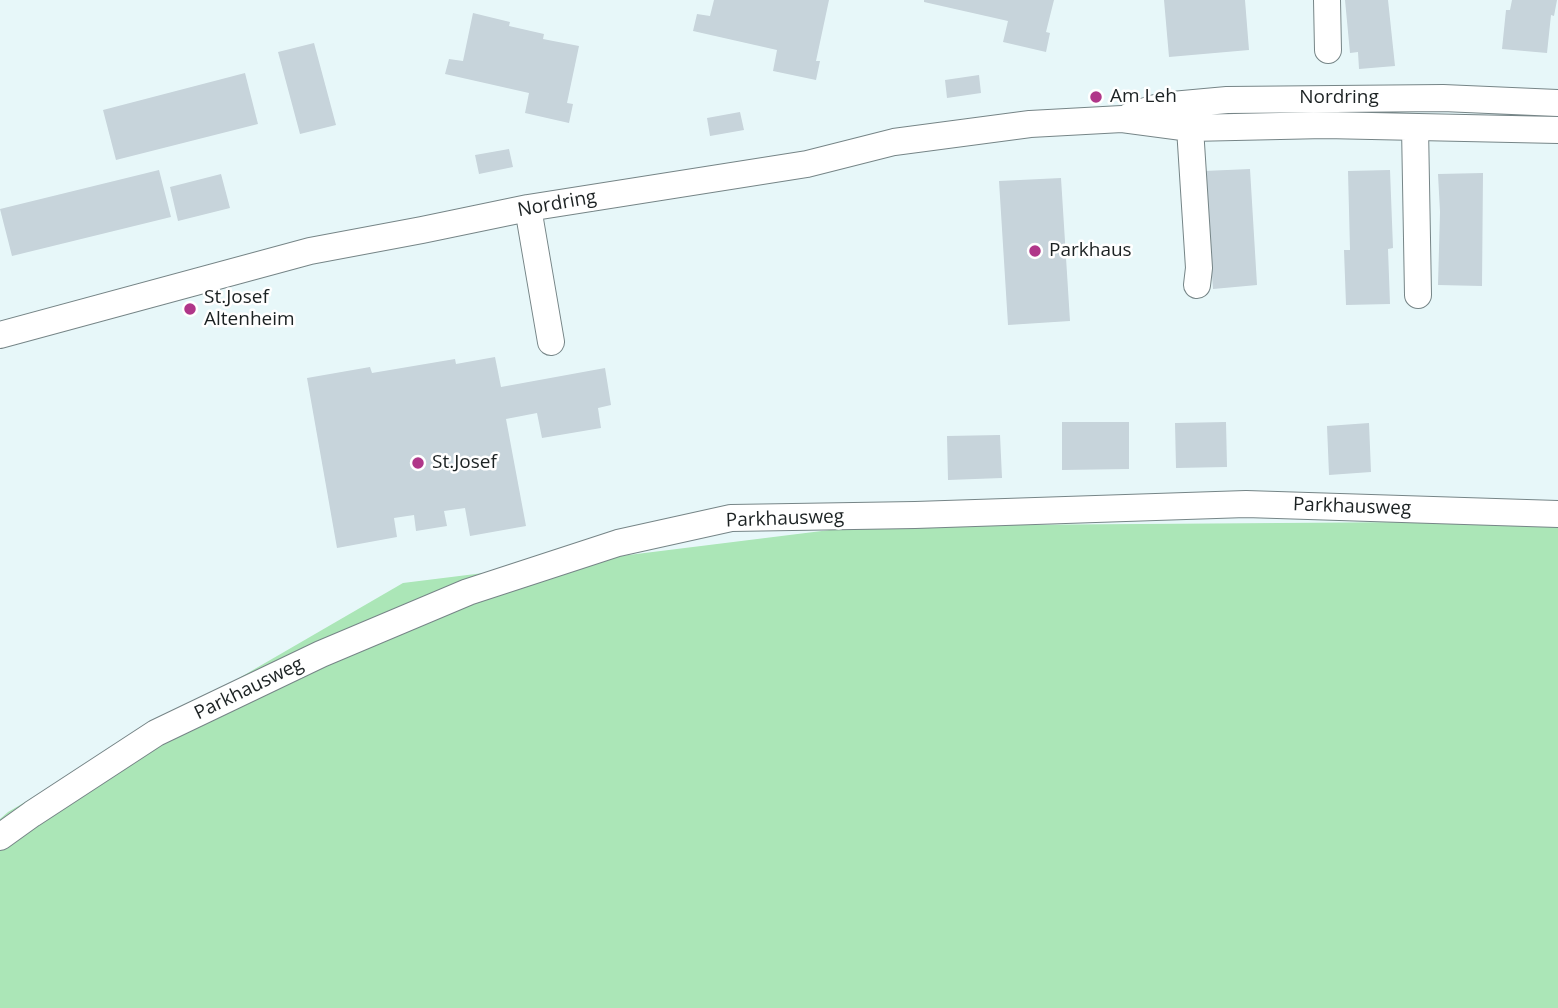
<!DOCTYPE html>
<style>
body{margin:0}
canvas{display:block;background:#e7f7f9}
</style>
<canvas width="1558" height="1008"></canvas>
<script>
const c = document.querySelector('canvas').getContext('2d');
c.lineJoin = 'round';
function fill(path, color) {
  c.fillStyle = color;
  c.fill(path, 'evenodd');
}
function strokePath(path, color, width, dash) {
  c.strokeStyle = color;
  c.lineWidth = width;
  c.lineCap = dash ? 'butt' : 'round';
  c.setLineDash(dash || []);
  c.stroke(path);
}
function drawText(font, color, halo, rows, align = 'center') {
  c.font = font + ' "Open Sans",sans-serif';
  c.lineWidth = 5;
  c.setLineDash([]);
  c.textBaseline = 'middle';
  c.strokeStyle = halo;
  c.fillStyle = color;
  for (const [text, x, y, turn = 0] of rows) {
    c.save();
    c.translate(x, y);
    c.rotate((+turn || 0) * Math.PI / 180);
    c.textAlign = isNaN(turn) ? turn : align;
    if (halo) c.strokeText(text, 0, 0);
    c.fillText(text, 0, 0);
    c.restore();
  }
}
fill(new Path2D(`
 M1558,521V1008H0V819L8,812L403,583L862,526Z`), '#abe6b7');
fill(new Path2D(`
 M714,0H829L816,61H820L816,80L773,71L777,50L693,31L697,14L710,16Z
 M924,0H1054L1046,32L1050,33L1046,52L1003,42L1008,21L924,2Z
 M1164,0H1245L1249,50L1169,57Z
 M1345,0H1388L1395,66L1359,69L1358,52L1350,53Z
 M1512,0H1557L1554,16L1551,15L1547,53L1502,49L1506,10H1510Z
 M473,13L510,22L509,26L544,34L543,39L579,46L567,103L573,104L569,123L525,113L529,93L445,74L449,59L463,61Z
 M314,43L336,125L300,134L278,52Z
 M245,73L258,124L116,160L103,110Z
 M979,75L981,93L947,98L945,80Z
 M740,112L744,130L710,136L707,118Z
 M509,149L513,167L479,174L475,155Z
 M1250,169L1257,285L1213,289L1204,171Z
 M159,170L171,217L12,256L0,209Z
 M1390,170L1393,248L1388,249L1390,304L1346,305L1344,250H1350L1348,171Z
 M1483,173L1482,286L1438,285L1440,212L1438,174Z
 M221,174L230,208L178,221L170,187Z
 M1061,178L1070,321L1008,325L999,181Z
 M495,357L501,387L605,368L611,405L598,408L601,428L542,438L537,413L506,419L526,526L470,536L465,508L444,511L447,526L416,531L414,515L394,518L397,537L337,548L307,378L370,367L372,373L455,359L456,364Z
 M1062,422H1129V469L1062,470Z
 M1226,422L1227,467L1176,468L1175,423Z
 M1369,423L1371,472L1329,475L1327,426Z
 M1000,435L1002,478L948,480L947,436Z`), '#c7d4db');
const minor = new Path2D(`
 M1327,0L1328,50
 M1130,116L1155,108L1172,105L1227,100L1443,98L1558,103
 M1415,127L1418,295
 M1190,128L1199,268L1197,285
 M528,208L551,342
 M0,335L310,251L422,230L528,208L807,164L894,142L1030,124L1122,119L1190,128L1325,125L1558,130
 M0,837L32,814L156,733L321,654L468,592L618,543L731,518L915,515L1246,504L1558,514`);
strokePath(minor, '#768587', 28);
strokePath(minor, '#fff', 26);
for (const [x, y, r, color] of [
 [1096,97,7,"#b03689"],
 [1035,251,7,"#b03689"],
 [190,309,7,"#b03689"],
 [418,463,7,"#b03689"]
]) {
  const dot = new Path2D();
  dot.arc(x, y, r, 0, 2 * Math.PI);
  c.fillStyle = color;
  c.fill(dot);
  strokePath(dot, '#fff', 2.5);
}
drawText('19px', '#1c2223', '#fff', [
 ["Am Leh",1110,97],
 ["Parkhaus",1049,251],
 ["St.Josef",204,298],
 ["Altenheim",204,320],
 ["St.Josef",432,463]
], 'left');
drawText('19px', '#1c2223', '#fff', [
 ["Nordring",1339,98],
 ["Nordring",557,204,-10],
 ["Parkhausweg",1352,507,2],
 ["Parkhausweg",785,519,-2],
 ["Parkhausweg",249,689,-26]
]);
</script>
